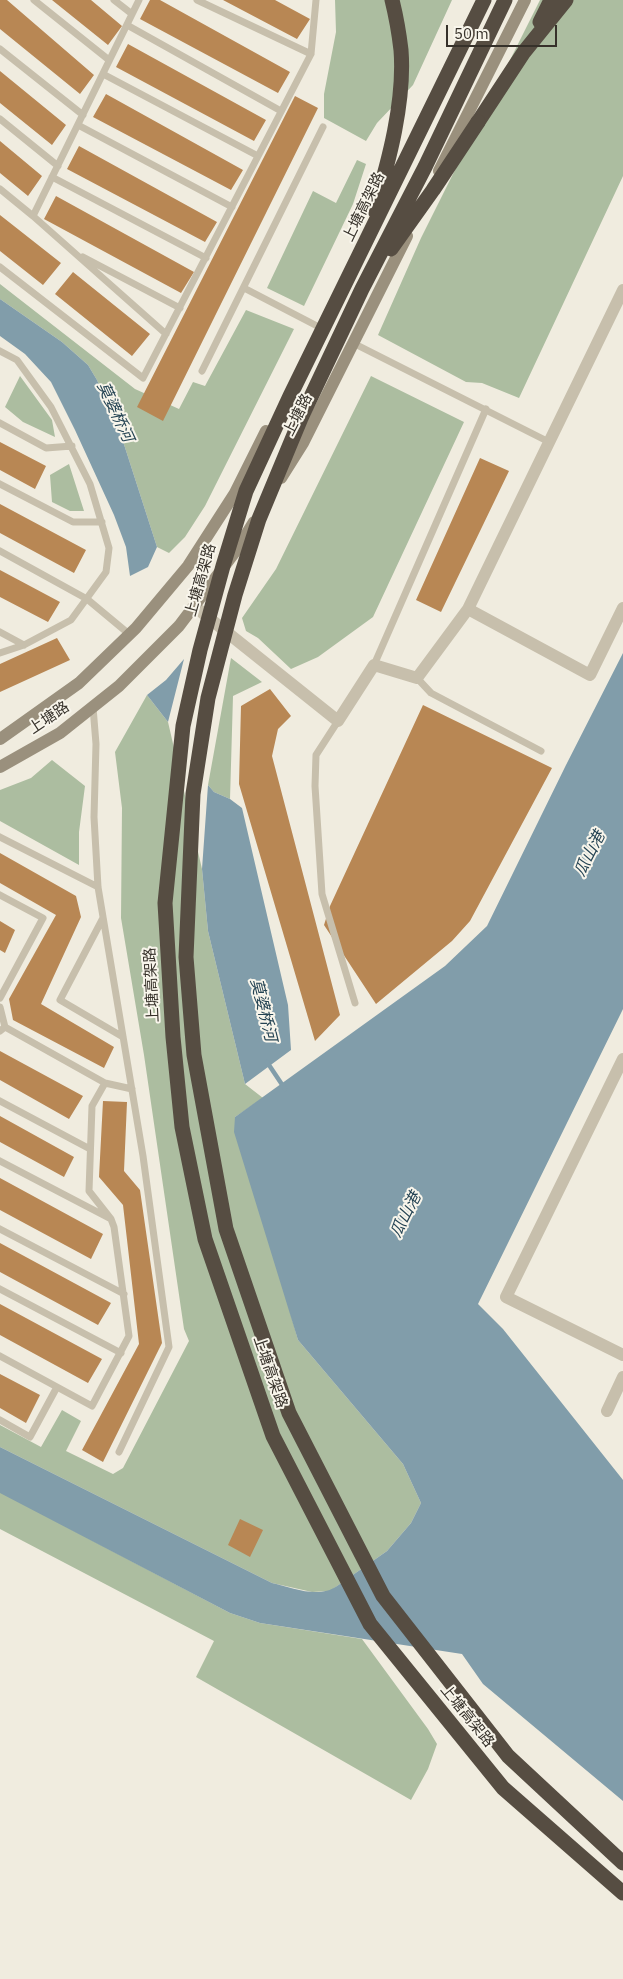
<!DOCTYPE html>
<meta charset="utf-8">
<style>
body{margin:0}
#map{position:relative;width:623px;height:1979px;overflow:hidden;background:#f0ecdf;font-family:"IBM Plex Sans",sans-serif}
canvas{display:block}
.scale{position:absolute;left:446px;top:25px;width:111px;height:22px;box-sizing:border-box;border:2px solid #36312a;border-top:0;padding-left:6px;font-size:15px;line-height:18px;white-space:nowrap;color:#36312a;-webkit-text-stroke:4px #f8f5eb;paint-order:stroke}
</style>
<div id="map">
<canvas width="623" height="1979"></canvas>
<div class="scale">50 m</div>
</div>
<script>
const c = document.querySelector('canvas').getContext('2d');
c.lineJoin = 'round';
function fill(path, color) {
  c.fillStyle = color;
  c.fill(path, 'evenodd');
}
function strokePath(path, color, width, dash) {
  c.strokeStyle = color;
  c.lineWidth = width;
  c.lineCap = dash ? 'butt' : 'round';
  c.setLineDash(dash || []);
  c.stroke(path);
}
function drawText(font, color, halo, rows, align = 'center') {
  c.font = font + ' "IBM Plex Sans","Noto Sans SC",sans-serif';
  c.lineWidth = 4;
  c.setLineDash([]);
  c.textBaseline = 'middle';
  c.strokeStyle = halo;
  c.fillStyle = color;
  for (const [text, x, y, turn = 0] of rows) {
    c.save();
    c.translate(x, y);
    c.rotate((+turn || 0) * Math.PI / 180);
    c.textAlign = isNaN(turn) ? turn : align;
    if (halo) c.strokeText(text, 0, 0);
    c.fillText(text, 0, 0);
    c.restore();
  }
}
fill(new Path2D(`
 M335,0H452L413,85L377,123L366,141L324,118V94L336,32Z
 M540,0H623V176L519,398L482,383L466,382L378,335L421,238Z
 M357,160L366,164L353,204L304,306L267,288L313,191L336,203Z
 M0,284L135,389L179,409L193,382L205,386L246,310L294,329L205,506L185,537L169,553L157,547L120,432L97,380L88,365L62,342L0,299Z
 M20,376L52,420L55,437L23,422L5,407Z
 M371,376L464,422L373,617L318,657L291,669L258,638L246,631L242,618L276,569Z
 M69,464L84,511H70L52,502L50,475Z
 M231,658L262,682L233,696L230,799L214,792L208,785Z
 M147,695L168,722L202,869L208,931L245,1084L263,1098L235,1117L298,1340L403,1464L421,1503L411,1523L387,1551L330,1591L312,1592L272,1583L0,1447V1425L41,1447L62,1410L81,1421L66,1451L113,1474L123,1468L189,1341L184,1329L144,1055L121,918L122,808L115,752Z
 M52,760L85,786L79,832V865L0,821V790L31,778Z
 M0,1492L230,1613L260,1623L362,1639L428,1729L437,1744L428,1769L411,1800L196,1677L214,1641L0,1529Z`), '#acbda0');
fill(new Path2D(`
 M0,299L62,342L88,365L97,380L120,432L157,547L148,567L130,576L126,547L114,515L75,430L51,382L25,354L0,336Z
 M623,653V1009L478,1304L503,1329L623,1480V1801L483,1684L462,1654L260,1623L230,1613L0,1493V1447L272,1583C293,1588 319,1599 337,1586L387,1551L411,1523L421,1503L403,1464L298,1340L234,1132L235,1117L445,966L487,926L566,765Z
 M184,659L168,722L147,695L166,680Z
 M208,785L214,792L230,799L242,808L288,1005L291,1050L245,1084L208,931L202,869Z`), '#819daa');
strokePath(new Path2D(`
 M267,1062L285,1089`), '#819daa', 4.5);
fill(new Path2D(`
 M0,0H7L94,75L80,94L0,29Z
 M52,0H91L122,26L108,45Z
 M150,0H160L290,72L278,93L140,19Z
 M223,0H275L310,19L297,39Z
 M128,44L266,120L254,141L116,67Z
 M0,71L66,125L52,145L0,103Z
 M106,94L243,170L231,190L93,117Z
 M295,96L318,108L163,421L137,407Z
 M0,141L42,176L28,196L0,173Z
 M79,146L217,222L205,242L67,169Z
 M56,196L194,272L181,293L44,219Z
 M0,215L61,263L43,285L0,251Z
 M73,272L150,334L132,356L55,294Z
 M0,442L46,466L35,489L0,470Z
 M480,458L509,471L441,612L416,600Z
 M0,504L86,550L74,573L0,533Z
 M0,570L60,602L48,622L0,597Z
 M57,638L70,660L0,692V664Z
 M270,689L291,716L278,729L272,756L340,1015L315,1041L239,784L241,706Z
 M423,705L552,768L470,921L452,941L376,1004L324,925L330,906Z
 M0,853L76,896L81,917L41,1004L114,1047L104,1068L13,1020L9,999L56,915L0,883Z
 M0,921L15,930L5,953L0,950Z
 M0,1051L83,1096L69,1119L0,1080Z
 M103,1101L127,1102L124,1171L140,1190L162,1343L103,1462L82,1450L139,1344L123,1205L99,1177Z
 M0,1116L74,1157L64,1177L0,1142Z
 M0,1178L103,1234L91,1259L0,1210Z
 M0,1243L111,1303L98,1325L0,1272Z
 M0,1304L102,1359L88,1383L0,1335Z
 M0,1374L40,1395L26,1423L0,1408Z
 M240,1519L263,1530L250,1557L228,1545Z`), '#b88754');
strokePath(new Path2D(`
 M34,0L109,60
 M114,0L132,14
 M197,0L311,54
 M127,25L281,111
 M0,49L83,115
 M103,74L258,156
 M0,119L58,166
 M78,125L232,207
 M52,177L206,258
 M0,189L33,216L166,334
 M33,216L139,0
 M83,257L180,308
 M0,267L143,378L311,54L316,0
 M244,288L319,327
 M353,343L549,442
 M0,351L17,360L51,407L90,484L109,548L106,572L71,620L24,645L0,653
 M202,371L323,127
 M0,423L46,448L72,446
 M0,484L73,522H102
 M0,551L87,599L129,634
 M0,632L24,645
 M374,665L486,409
 M417,678L431,693L541,751
 M93,707L96,744L94,817L98,887L143,1156L169,1347L119,1452
 M338,721L316,755L315,786L322,894L355,1003
 M0,837L98,887
 M0,895L43,918L0,998
 M103,918L60,1000L123,1037
 M0,1007L5,1027
 M0,1031L5,1027L105,1083L132,1089
 M0,1101L90,1149
 M0,1161L109,1218
 M0,1229L124,1294
 M0,1289L121,1353
 M0,1356L92,1406L129,1336L114,1227L111,1219L89,1191L92,1106L105,1083
 M0,1420L30,1437L57,1387`), '#c7bfac', 7);
strokePath(new Path2D(`
 M194,606L338,721L374,665L417,678L468,609L623,290
 M468,609L590,675L623,608
 M623,1059L506,1297L623,1355
 M607,1411L623,1377`), '#c7bfac', 12);
strokePath(new Path2D(`
 M439,171L525,0
 M281,478L303,443L407,236
 M0,739L79,683L136,628L188,566L235,493L266,431
 M0,767L60,733L119,686L179,626L238,548L254,522`), '#9a907d', 12);
strokePath(new Path2D(`
 M540,22L551,0
 M478,122L524,52L566,0`), '#564d42', 15);
strokePath(new Path2D(`
 M484,0L290,396L246,491L223,566L200,650L183,726L165,903L173,1037L182,1127L205,1239L273,1436L370,1624L503,1788L623,1893
 M505,0L425,167L362,289L301,418L259,519L235,595L208,698L193,794L186,957L194,1055L226,1229L289,1413L383,1596L508,1756L623,1863
 M374,210C389,161 405,101 401,50C399,33 396,16 392,0
 M391,249L433,190L478,122`), '#564d42', 15);
drawText('15px', '#36312a', '#f8f5eb', [
 ["上塘高架路",364,207,-64],
 ["上塘路",298,415,-63],
 ["上塘高架路",201,580,-74],
 ["上塘路",49,718,-34],
 ["上塘高架路",152,985,-93],
 ["上塘高架路",270,1372,71],
 ["上塘高架路",467,1716,51]
]);
drawText('italic 16px', '#244353', '#f8f5eb', [
 ["莫婆桥河",115,412,65],
 ["瓜山港",590,854,-63],
 ["莫婆桥河",263,1010,76],
 ["瓜山港",406,1215,-63]
]);
</script>
